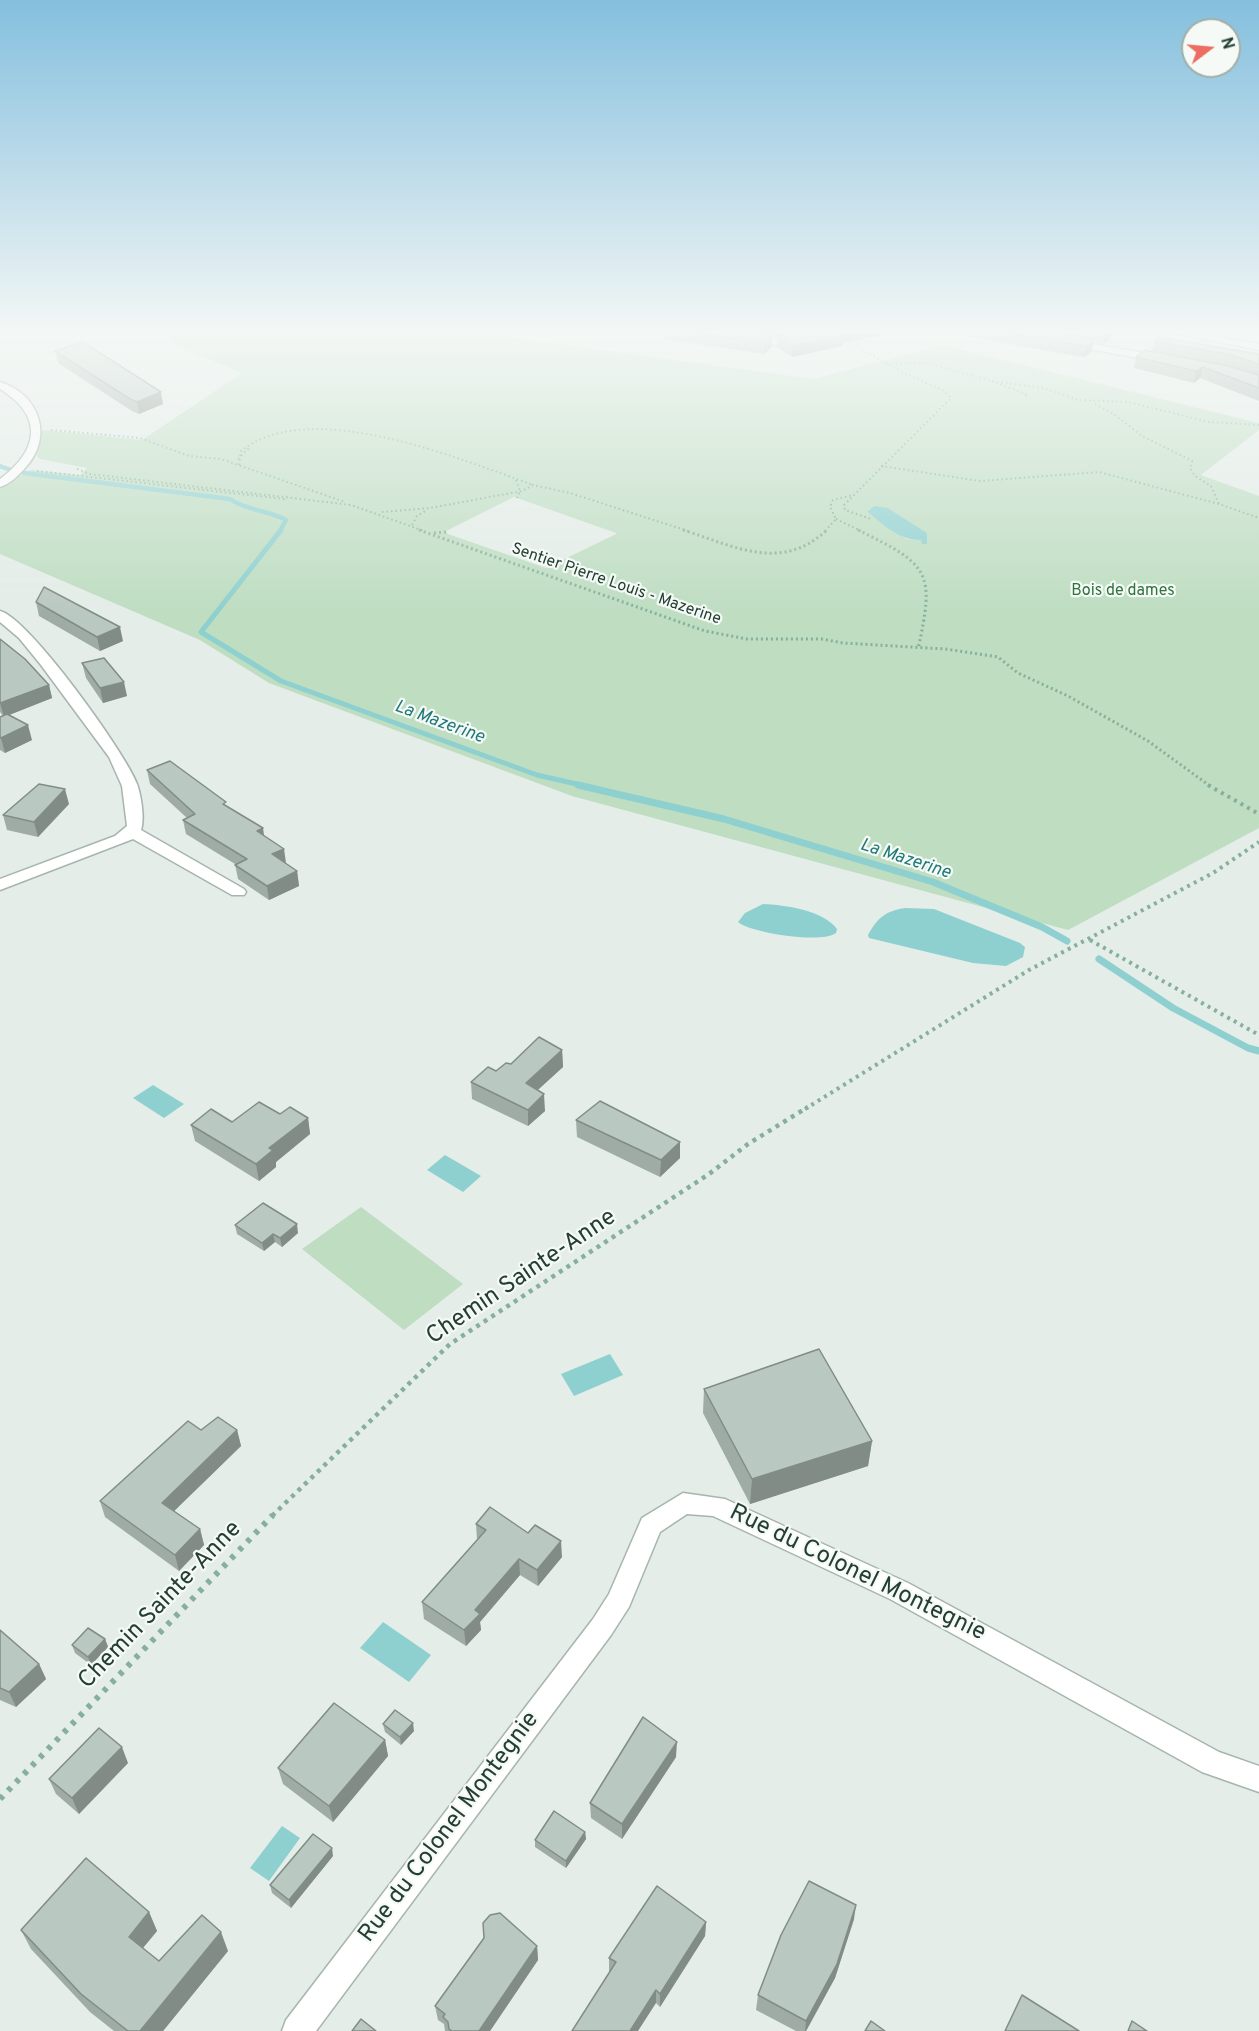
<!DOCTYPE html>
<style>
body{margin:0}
#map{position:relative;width:1259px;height:2031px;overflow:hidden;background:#e4ede8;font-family:Overpass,sans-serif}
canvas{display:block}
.north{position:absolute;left:1181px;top:18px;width:60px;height:60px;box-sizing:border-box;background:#f5faf6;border:2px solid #a1afa8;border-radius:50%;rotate:74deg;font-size:16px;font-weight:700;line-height:24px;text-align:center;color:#243e33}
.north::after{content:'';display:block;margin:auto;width:21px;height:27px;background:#ed6d62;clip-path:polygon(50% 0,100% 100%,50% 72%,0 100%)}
</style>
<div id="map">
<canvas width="1259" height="2031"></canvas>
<div class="north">N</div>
</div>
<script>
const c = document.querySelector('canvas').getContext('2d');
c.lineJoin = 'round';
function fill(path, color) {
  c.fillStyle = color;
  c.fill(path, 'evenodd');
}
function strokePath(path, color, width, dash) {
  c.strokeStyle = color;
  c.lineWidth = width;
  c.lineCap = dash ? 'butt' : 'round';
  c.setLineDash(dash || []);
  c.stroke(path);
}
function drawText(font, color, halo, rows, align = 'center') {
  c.font = font + ' Overpass,sans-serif';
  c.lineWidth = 4.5;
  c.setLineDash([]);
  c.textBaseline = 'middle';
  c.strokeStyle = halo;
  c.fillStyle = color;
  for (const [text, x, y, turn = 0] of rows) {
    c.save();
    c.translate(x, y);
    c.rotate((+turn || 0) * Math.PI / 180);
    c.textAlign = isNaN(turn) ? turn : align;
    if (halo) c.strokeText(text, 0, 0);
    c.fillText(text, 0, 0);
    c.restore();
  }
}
fill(new Path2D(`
 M167,329H449L813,379L942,345L1259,423V430L1201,475L1259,496V828L1068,930L572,796L269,683L200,640L0,554V477L15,478L31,470L80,475L87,468L40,459L37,456L42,430L142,440L242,373L172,344ZM514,497L616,533V534L546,568L448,534L446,531ZM888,508L923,531L921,540L907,539L868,511V509Z
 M361,1207L463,1284L404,1330L302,1249Z`), '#beddc1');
fill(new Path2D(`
 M875,506L888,508L927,533V544H922L921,540C901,541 881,524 867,511Z
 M763,904C785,905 823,910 837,929L836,933C823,944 750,933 738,922L745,913Z
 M905,908L934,909L1020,943L1025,947L1023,957L1006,966L973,963L869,938L868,935C878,917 886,911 905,908Z
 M153,1085L184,1104L164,1118L133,1098Z
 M445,1155L481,1176L463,1192L427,1170Z
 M610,1354L623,1375L574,1396L561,1374Z
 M383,1622L431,1655L409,1682L360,1648Z
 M282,1826L300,1838L269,1881L250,1868Z`), '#8ed0cf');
strokePath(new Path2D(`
 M0,466L14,471
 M24,473L230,499C247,511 268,510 286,520L280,531`), '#8ed0cf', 4.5);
strokePath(new Path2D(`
 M281,530L201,632L281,681L537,775L585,786`), '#8ed0cf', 5);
strokePath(new Path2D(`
 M578,785L724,819L933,882L1042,927L1067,941
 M1099,959L1173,1008L1248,1048L1259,1051`), '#8ed0cf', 7);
const minor = new Path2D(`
 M695,329L776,339L824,329H843L776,345L717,337Z
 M1070,340L1161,356L1166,359L1161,362L1067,345L1065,343Z
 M0,382C39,394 54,436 26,467C19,475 10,484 0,487V479C39,450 44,416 0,389Z
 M0,611C29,618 126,754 137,784C141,795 145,819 141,830L244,889L246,892L244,895H232L133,839L0,890V879L115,836L127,826L122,786L109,757L41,665L19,638L0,622Z
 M683,1493L725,1499L908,1583L1219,1752L1259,1766V1792L1202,1772L890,1599L713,1516L687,1514L660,1532L629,1607L611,1635L316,2031H282L286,2020L593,1619L609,1594L642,1518Z`);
const secondary = new Path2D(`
 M1154,329H1175L1259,344V350Z`);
strokePath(minor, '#a7b5ae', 3);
strokePath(secondary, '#a3b9ad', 3);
strokePath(new Path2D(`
 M846,341L906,374L943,390L951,398L844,505L845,510L871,519
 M887,364L927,363L992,381L1043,388L1078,400L1128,402L1209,422L1259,425
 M992,381L1028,395L1025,396
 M1095,404L1115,415L1142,436L1192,461L1190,468L1195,476L1211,486L1219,504L1259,518
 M51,430L140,438L189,456L221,459L345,502
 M238,459L250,447
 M239,465L241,451C309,396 460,459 533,485
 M881,466L980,481L1099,472L1219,504
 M77,469L90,474L351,505L424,531
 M37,471L284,499L287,496
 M516,480L520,491L517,498
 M382,512L430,508L522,491L533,485L570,493L688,531
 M836,519L861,531
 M412,525L417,516L427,510
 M825,531L836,519L830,507L833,500L853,495`), '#86b09b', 2, [1.5, 3]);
strokePath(new Path2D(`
 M419,530L705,631L747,639H822L843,643L945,649L998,657L1018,673L1068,696L1148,741L1210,786
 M683,530C734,546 781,573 827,530
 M858,530C930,565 935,572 918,649
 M434,533L447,532`), '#86b09b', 3, [2, 3]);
strokePath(new Path2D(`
 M1208,785L1259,814
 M1090,940L1259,1035
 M805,1109L1029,970L1213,873L1259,842`), '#86b09b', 4, [3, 4.5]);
strokePath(new Path2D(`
 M272,1516L450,1344L709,1174L748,1144L808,1107`), '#86b09b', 4.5, [4, 5]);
strokePath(new Path2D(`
 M0,1799L273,1515`), '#86b09b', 6, [4.5, 7]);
fill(minor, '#fff');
fill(secondary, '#fff');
fill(new Path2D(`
 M634,329H910L842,343V346L792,357L777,347V336H772L771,347L764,354L664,339V334Z
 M967,329H1113L1111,339L1104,344L1094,342L1092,351L1084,357L1070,355L966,336Z
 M1154,341L1259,354V401L1200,378L1194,383L1134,368L1136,357L1152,351Z
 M55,351L163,404L139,414L132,411L58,363Z
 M36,602L123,641L100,651L39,616Z
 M0,639L49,685L52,698L9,715L32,740L5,753L0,750V717L3,716L0,712Z
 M82,663L127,696L103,703L86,678Z
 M147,770L227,806L264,836L286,864L297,871L299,886L269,900L238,879L235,864L186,834L183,820L187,818L150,784Z
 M69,804L38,837L7,830L3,815Z
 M562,1050L563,1067L537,1090L545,1111L528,1126L472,1099L471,1082L511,1064Z
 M280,1114L308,1118L310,1134L276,1162V1167L259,1181L195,1141L191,1125L232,1122Z
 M576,1120L680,1142V1158L660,1177L577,1137Z
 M235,1225L298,1233L282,1247L275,1242L264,1251L237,1234Z
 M704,1389L872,1441L868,1466L750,1504L703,1413Z
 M201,1430H237L241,1446L174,1511L200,1529L204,1545L179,1571L105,1517L100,1501Z
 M476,1524L562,1557L538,1586L520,1575L480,1622L481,1630L466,1646L424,1619L422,1602L477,1540Z
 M0,1630L39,1664L46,1679L16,1707L0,1700Z
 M105,1639L108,1647L91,1665L75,1653L72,1645Z
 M383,1724L414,1731L401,1745L385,1732Z
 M385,1740L388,1756L333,1822L283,1784L278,1768Z
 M676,1757L622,1839L591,1818L590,1803Z
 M128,1763L79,1814L56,1794L49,1779Z
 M585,1832L586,1839L566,1868L535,1847V1840Z
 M333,1856L291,1908L272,1893L270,1885Z
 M149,1912L157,1931L143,1948L159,1961L228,1951L163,2031H114L90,2012L31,1949L21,1930Z
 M854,1919L835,1978L806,2031H796L756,2010L758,1995Z
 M706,1922L705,1936L660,2007L656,2003L609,1971V1958Z
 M537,1946L538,1960L490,2031H445L444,2024L438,2020L435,2006Z`), '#9faca5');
fill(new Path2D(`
 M776,329H813L776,337Z
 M855,329H910L842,343V346L792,357V346L838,332Z
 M1113,329L1111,339L1104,344L1106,333Z
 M772,335L771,347L764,354V343Z
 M1094,340L1092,351L1084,357L1086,346Z
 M1203,367L1200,378L1194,383L1196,371Z
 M161,392L163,404L139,414L137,402Z
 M120,627L123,641L100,651L97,637Z
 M124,682L127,696L103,703L100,688Z
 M49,685L52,698L4,717L0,703Z
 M28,725L32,740L5,753L1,738Z
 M65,789L69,804L38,837L34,822Z
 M263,828L265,842L257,831Z
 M284,849L286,863L272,854Z
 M297,871L299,886L269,900L267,886Z
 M562,1050L563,1067L527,1100L526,1083Z
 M544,1094L545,1111L528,1126V1110Z
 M308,1118L310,1134L276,1162V1167L259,1181L256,1164L269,1148Z
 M680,1142V1158L660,1177L661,1160Z
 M297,1224L298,1233L282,1247L280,1238Z
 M273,1234L275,1242L264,1251L262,1243Z
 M237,1430L241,1446L167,1518L162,1503Z
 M872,1441L868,1466L750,1504L752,1479Z
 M200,1529L204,1545L179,1571L175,1555Z
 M561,1541L562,1557L538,1586L537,1570Z
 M519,1559L520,1575L480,1622L481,1630L466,1646L464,1630L475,1610Z
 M105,1639L108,1647L91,1665L88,1657Z
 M39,1664L46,1679L16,1707L9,1692Z
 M413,1723L414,1731L401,1745L400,1737Z
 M385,1740L388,1756L333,1822L329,1806Z
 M677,1742L676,1757L622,1839V1824Z
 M122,1747L128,1763L79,1814L72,1798Z
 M585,1832L586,1839L566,1868V1861Z
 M332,1848L333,1856L291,1908L289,1900Z
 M856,1905L854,1919L835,1978L806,2031H805L806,2021Z
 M149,1912L157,1931L137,1955L129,1937Z
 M706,1922L705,1936L660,2007V1994Z
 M221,1932L228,1951L163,2031H140Z
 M537,1946L538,1960L490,2031H479Z
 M656,1990V2003L638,2031H630Z`), '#828c86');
const building = new Path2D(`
 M669,329H725L772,335L764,343Z
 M806,329H855L838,332L843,335L792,346L778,336Z
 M986,329H1042L1094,340L1086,346L1071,344Z
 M1085,329H1112L1106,333Z
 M1160,337L1259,354V364L1231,355L1154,341Z
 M83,342L161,392L137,402L130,399L55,351Z
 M1145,350L1228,366L1259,375V388L1203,367L1196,371L1136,357Z
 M44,587L120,627L97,637L36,602Z
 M0,639L25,659L49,685L0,703Z
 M104,658L124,682L100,688L82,663Z
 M7,714L28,725L1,738L0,737V717Z
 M170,761L226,802L223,804L263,828L257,831L284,849L272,854L297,871L267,886L235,865L247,859L183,820L195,814L147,770Z
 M39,784L65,789L34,822L3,815Z
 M539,1037L562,1050L526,1083L544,1094L528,1110L471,1082L488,1067L496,1071L506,1063L511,1064Z
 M600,1101L680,1142L661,1160L576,1120Z
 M259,1102L280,1114L290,1107L308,1118L269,1148L273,1150L256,1164L191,1125L211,1109L232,1122Z
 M263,1203L297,1224L280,1238L273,1234L262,1243L235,1225Z
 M819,1349L872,1441L752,1479L704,1389Z
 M218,1417L237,1430L162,1503L200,1529L175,1555L100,1501L188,1421L201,1430Z
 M490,1507L528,1533L535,1525L561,1541L537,1570L519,1559L475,1610L480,1614L464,1630L422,1602L486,1530L476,1524Z
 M88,1628L105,1639L88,1657L72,1645Z
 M0,1630L39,1664L9,1692L0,1688Z
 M334,1703L385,1740L329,1806L278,1768Z
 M395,1710L413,1723L400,1737L383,1724Z
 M643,1717L677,1742L622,1824L590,1803Z
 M99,1728L122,1747L72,1798L49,1779Z
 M554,1811L585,1832L566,1861L535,1840Z
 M313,1834L332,1848L289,1900L270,1885Z
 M86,1858L149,1912L129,1937L159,1961L202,1915L221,1932L140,2031H128L81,1994L21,1930Z
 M809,1881L856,1905L837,1964L806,2021L758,1995L781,1935Z
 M657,1886L706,1922L660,1994L656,1990L630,2031H572L616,1962L609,1958Z
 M500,1913L537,1946L479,2031H452L449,2029L448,2022L443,2017L445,2014L435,2006L484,1938L483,1923L490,1915Z
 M1022,1995L1079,2031H1005Z
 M361,2019L376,2031H352Z
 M871,2021L885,2031H865Z
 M1132,2021L1147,2031H1128Z`);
fill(building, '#b9c8c0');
strokePath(building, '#828c86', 1.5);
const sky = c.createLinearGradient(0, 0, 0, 613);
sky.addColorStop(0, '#84bfde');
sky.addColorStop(0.54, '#f3f7f5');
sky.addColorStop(1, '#f3f7f500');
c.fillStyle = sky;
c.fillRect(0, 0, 1259, 613);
drawText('16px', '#243e33', '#f5faf6', [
 ["Sentier Pierre Louis - Mazerine",616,585,19]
]);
drawText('16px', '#2f743e', '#f5faf6', [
 ["Bois de dames",1123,592]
]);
drawText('italic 18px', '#207979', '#f5faf6', [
 ["La Mazerine",439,723,20],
 ["La Mazerine",905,860,18]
]);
drawText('24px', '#243e33', '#f5faf6', [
 ["Chemin Sainte-Anne",522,1278,-34],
 ["Rue du Colonel Montegnie",857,1574,26],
 ["Chemin Sainte-Anne",161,1606,-46],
 ["Rue du Colonel Montegnie",450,1828,-53]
]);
</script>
